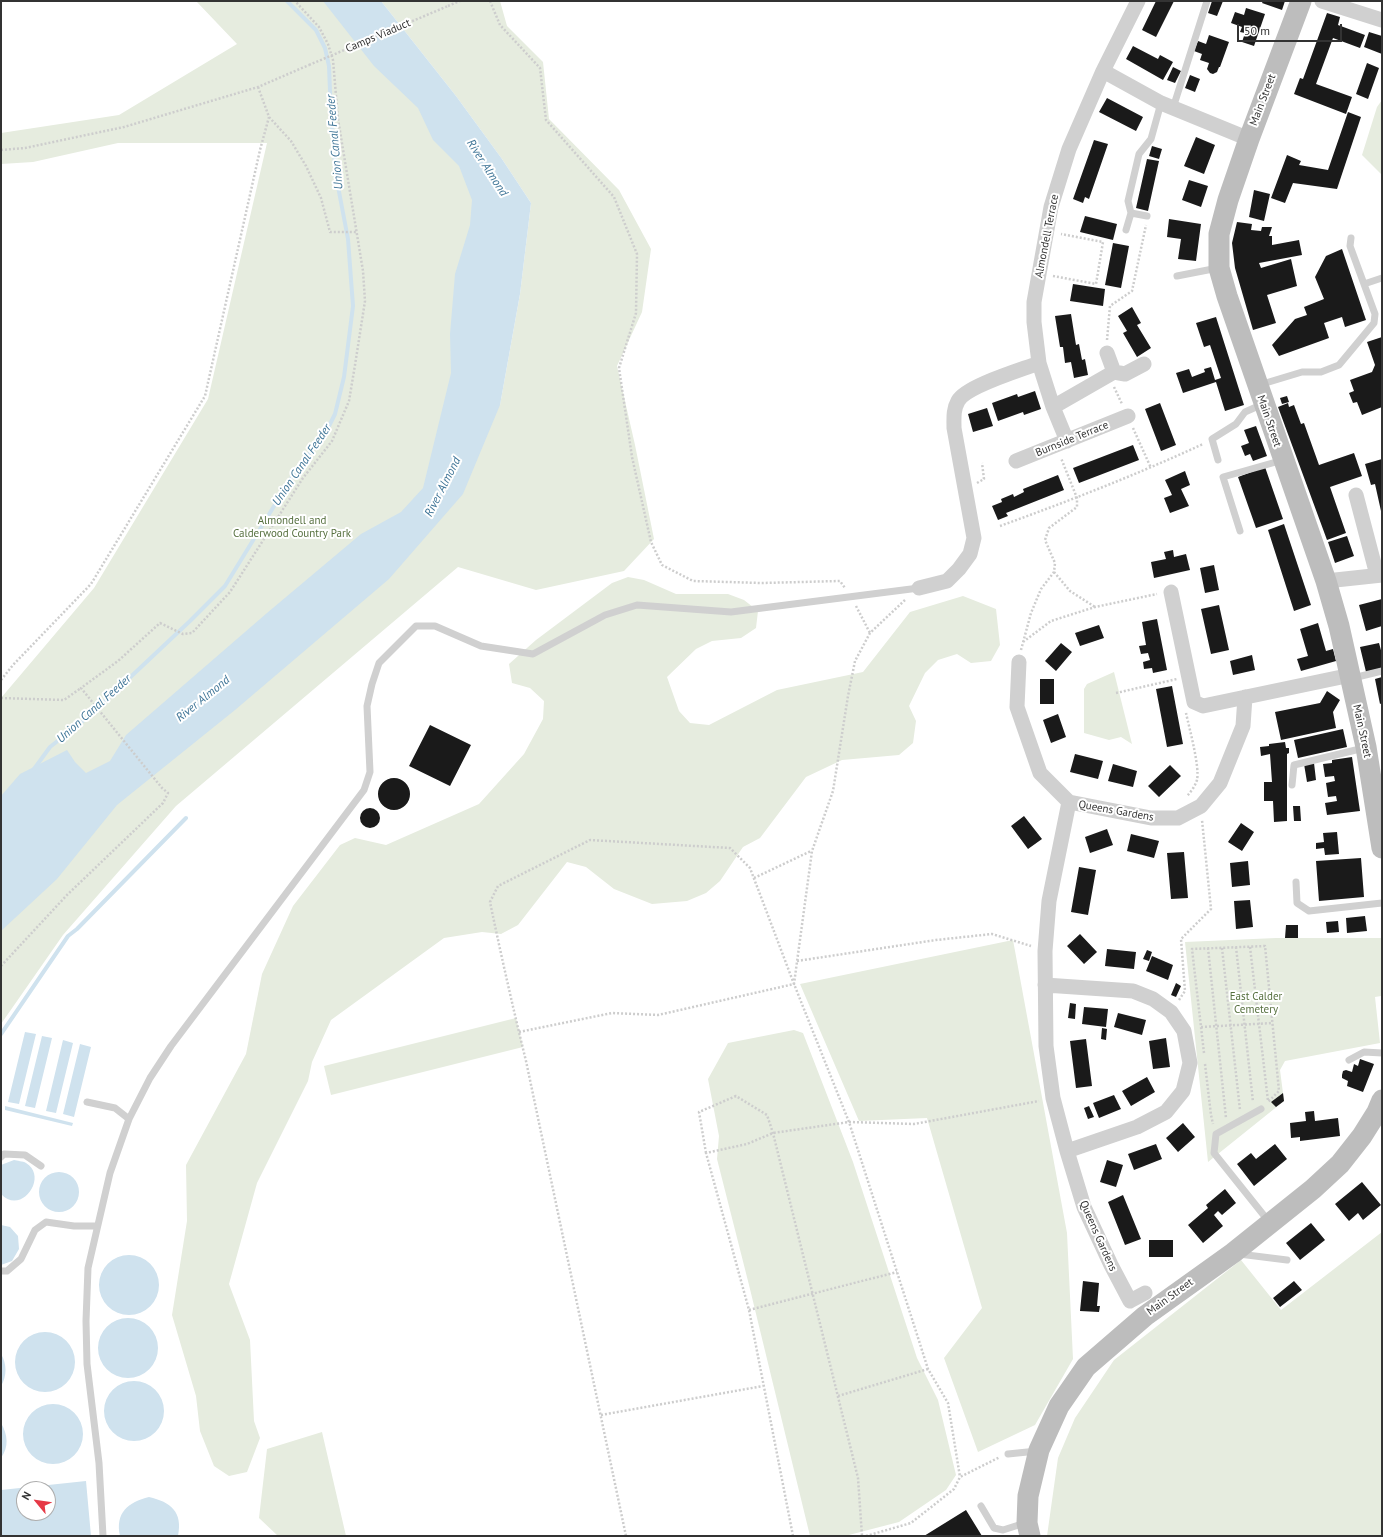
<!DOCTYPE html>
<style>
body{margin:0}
#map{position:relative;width:1383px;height:1537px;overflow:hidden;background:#fff;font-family:"PT Sans",sans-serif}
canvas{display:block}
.frame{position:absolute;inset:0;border:2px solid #333;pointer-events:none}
.north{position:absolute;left:16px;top:1481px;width:40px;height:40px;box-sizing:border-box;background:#fff;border:1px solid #adadad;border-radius:50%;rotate:299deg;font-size:11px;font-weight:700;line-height:16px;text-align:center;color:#333}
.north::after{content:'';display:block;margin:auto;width:14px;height:18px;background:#e63946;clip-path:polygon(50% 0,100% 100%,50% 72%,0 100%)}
.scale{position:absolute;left:1237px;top:24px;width:105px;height:18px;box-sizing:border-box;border:2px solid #333;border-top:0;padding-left:5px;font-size:12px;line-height:14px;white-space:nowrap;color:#333;-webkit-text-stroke:3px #fff;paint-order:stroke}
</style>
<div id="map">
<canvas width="1383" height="1537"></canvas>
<div class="frame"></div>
<div class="north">N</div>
<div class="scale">50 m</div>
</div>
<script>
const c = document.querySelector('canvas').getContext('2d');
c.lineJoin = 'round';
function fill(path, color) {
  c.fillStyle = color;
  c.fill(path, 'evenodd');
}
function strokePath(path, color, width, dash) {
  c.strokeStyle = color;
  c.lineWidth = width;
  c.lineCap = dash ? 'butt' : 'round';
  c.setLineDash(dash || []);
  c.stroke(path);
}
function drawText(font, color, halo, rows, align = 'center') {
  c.font = font + ' "PT Sans",sans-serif';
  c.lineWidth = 4;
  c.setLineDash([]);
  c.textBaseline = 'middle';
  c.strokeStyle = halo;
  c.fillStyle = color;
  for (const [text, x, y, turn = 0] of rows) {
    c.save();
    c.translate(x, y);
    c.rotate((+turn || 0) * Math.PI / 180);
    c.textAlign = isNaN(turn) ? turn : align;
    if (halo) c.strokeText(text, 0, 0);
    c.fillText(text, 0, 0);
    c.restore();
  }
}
fill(new Path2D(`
 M196,1H360L509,201L500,405L520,294L531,203L502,159L456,96L381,1H500L507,26L543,62L549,119L619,190L651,249L642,312L617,366L635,445L654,539L624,571L536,590L458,567L176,806L63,935L1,1024V698L94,588L208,399L267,143H118L33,162L1,164V133L119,115L237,44Z
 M1382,100V175L1362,155L1377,107Z
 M628,577L644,580L676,594H728L744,600L758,611L756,628L741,638L712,641L696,649L667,677L679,711L690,723L709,725L777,690L863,672L910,612L963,596L996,609L1000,645L991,661L971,663L957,654L938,660L925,673L909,706L916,721L913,743L899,755L842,760L806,777L760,838L743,847L720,881L706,893L687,901L652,904L614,889L586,867L567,862L518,925L501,934L482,932L444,938L331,1020L312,1062L308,1081L257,1183L229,1284L250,1340L254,1421L260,1438L247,1472L229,1476L214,1466L200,1431L196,1396L172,1315L187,1221L186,1165L246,1054L262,974L293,906L340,845L355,838L386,845L479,804L524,754L543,719L544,701L530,688L512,683L509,664L536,640L612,583Z
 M1114,672L1132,744L1121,737L1109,740L1084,733V689L1087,684Z
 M1276,938H1381V996L1375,997L1380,1043L1285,1061L1280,1070L1284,1101L1208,1162L1185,942Z
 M1013,940L1067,1233L1073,1359L1035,1425L978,1452L944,1358L982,1308L927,1118L859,1121L800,984Z
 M516,1018L523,1047L331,1095L324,1066Z
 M794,1030L803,1033L853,1162L917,1358L938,1400L956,1475L946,1490L899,1522L845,1536H810L749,1285L717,1159L719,1136L708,1079L728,1043Z
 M1382,1232V1536H1047L1058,1458L1075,1418L1114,1360L1241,1260L1281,1310Z
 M322,1432L346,1536H278L259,1518L267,1449Z`), '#e6ecdf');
fill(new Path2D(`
 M323,1H381L456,96L502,159L531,203L520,294L500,405L463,494L389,579L235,710L117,805L57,879L1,931V796L20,774L67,750L75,762L86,773L110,761L126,735L267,613L361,534L401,512L423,488L451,373L450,334L455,274L470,225L472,200L459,166L433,140L418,108L374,66Z
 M25,1032L36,1034L19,1104L8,1102Z
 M42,1036L52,1038L35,1108L25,1106Z
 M63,1040L73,1043L56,1113L46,1111Z
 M80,1044L91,1047L74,1117L63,1114Z
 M5,1106L73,1123L72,1126L5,1110Z
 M14,1160C17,1161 23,1161 26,1163C49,1177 21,1216 1,1194V1165Z
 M39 1192a20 20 0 1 1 40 0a20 20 0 1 1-40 0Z
 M1,1225L10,1227L18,1236L19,1249L12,1261L1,1265Z
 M99 1285a30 30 0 1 1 60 0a30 30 0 1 1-60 0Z
 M98 1348a30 30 0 1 1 60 0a30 30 0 1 1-60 0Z
 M15 1362a30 30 0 1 1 60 0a30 30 0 1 1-60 0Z
 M1,1354C7,1364 7,1376 1,1386Z
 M104 1411a30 30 0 1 1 60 0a30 30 0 1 1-60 0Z
 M23 1434a30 30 0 1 1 60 0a30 30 0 1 1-60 0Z
 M1,1423C8,1435 9,1447 1,1458Z
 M86,1481L91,1536H1V1490ZM24,1489H48V1513H24Z
 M149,1497C171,1502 183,1512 178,1536H120C115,1513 128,1502 149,1497Z`), '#cfe2ee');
strokePath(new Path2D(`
 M34,769L50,747L88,717L190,621L225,586L295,472L325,434L335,414L344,377L353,306L348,239L336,176L331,115L329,66L325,48L316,30L287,1
 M1,1034L68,936L77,929L186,818`), '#cfe2ee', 4);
fill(new Path2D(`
 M1156,1H1174L1156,37L1142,30Z
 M1212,1H1223L1217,16L1208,13Z
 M1263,1H1285L1282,10L1262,3Z
 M1246,8L1265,14L1254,46L1242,42L1245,33L1240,32L1242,27L1231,23L1235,12L1244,15Z
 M1327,13L1340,17L1338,25L1365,35L1360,48L1333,38L1316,84L1352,97L1346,114L1294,94L1300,78L1303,79Z
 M1369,32L1382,36V54L1364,47Z
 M1209,35L1229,42L1220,67H1219L1217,72L1213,74L1210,73L1207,69L1209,63L1200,60L1202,54L1194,51L1198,41L1206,44Z
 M1133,46L1158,59L1160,55L1173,62L1163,80L1126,59Z
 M1367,63L1379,68L1368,99L1356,94Z
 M1173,67L1181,71L1175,83L1167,80Z
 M1190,75L1200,79L1195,92L1185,88Z
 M1107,98L1143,117L1136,131L1099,112Z
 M1348,112L1361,117L1337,189L1293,183L1285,203L1271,198L1287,155L1301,161L1299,165L1328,170Z
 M1196,137L1215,145L1204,174L1184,166Z
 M1094,140L1108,144L1089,199L1085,197L1083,203L1073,199Z
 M1152,146L1162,149L1159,159L1149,156Z
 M1147,159L1159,161L1148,211L1136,208Z
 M1189,180L1208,186L1201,207L1182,200Z
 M1254,190L1270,194L1264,221L1249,217Z
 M1085,216L1117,224L1113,240L1080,232Z
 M1169,219L1201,224L1196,261L1178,259L1181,239L1167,237Z
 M1237,222L1252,224L1251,230L1261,231L1262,227H1272L1269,236H1272V245L1299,240L1302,255L1259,263L1261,268L1291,259L1297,286L1267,295L1276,323L1253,330L1235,268L1232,243Z
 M1113,243L1129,246L1121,288L1105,285Z
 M1342,249L1366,320L1345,327L1342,317L1324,323L1329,338L1279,356L1272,345L1295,319L1307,315L1304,307L1324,299L1315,277L1326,256Z
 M1073,284L1105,289L1103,306L1070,301Z
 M1132,307L1141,323L1137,325L1151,348L1137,357L1123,333L1127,331L1118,316Z
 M1071,314L1076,345L1079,344L1082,360L1085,359L1088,375L1074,378L1071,362L1065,363L1063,347H1060L1055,316Z
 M1216,317L1244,405L1225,411L1216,382L1183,393L1176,373L1189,369L1192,377L1205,372L1204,369L1211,367L1215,380L1221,378L1210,345L1204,347L1196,323Z
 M1382,337V407L1362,415L1357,402L1353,403L1349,393L1354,391L1350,380L1372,372L1375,365L1367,342Z
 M1035,391L1041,409L1024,415L1023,412L998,421L992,403L1017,394L1018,397Z
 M1287,396L1289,402L1282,404L1280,398Z
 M1160,403L1176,445L1161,451L1145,409Z
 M1288,403L1289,407L1294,405L1301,424L1304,423L1319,465L1354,453L1362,476L1330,487L1346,533L1327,540L1278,407Z
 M987,408L993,426L973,432L968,414Z
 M1256,426L1267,456L1253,461L1250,454L1245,456L1241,446L1249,443L1244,430Z
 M1133,445L1139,460L1079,483L1073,468Z
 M1382,459V511H1381L1375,484L1371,485L1365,464Z
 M1265,467L1283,519L1256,528L1238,477Z
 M1185,471L1190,485L1181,489L1189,506L1170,513L1164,498L1172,495L1165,480Z
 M1058,475L1064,490L1006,513L1008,516L998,520L992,506L1002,502L1001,499L1013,494L1014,497L1024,492L1023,489Z
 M1284,524L1311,605L1294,611L1268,530Z
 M1347,536L1354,556L1335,563L1328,542Z
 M1173,550L1174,557L1186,554L1190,570L1154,578L1151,562L1166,559L1164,552Z
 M1214,565L1219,590L1205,593L1200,568Z
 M1382,599V626L1366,631L1359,605Z
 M1219,605L1229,650L1211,654L1201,609Z
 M1157,619L1167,670L1153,673L1152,668L1144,669L1143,662L1150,660L1148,653L1141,654L1139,646L1146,645L1142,622Z
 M1318,623L1326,651L1333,649L1336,661L1301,671L1297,659L1308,656L1300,629Z
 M1099,625L1104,638L1080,646L1075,633Z
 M1061,643L1072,652L1056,671L1045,661Z
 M1379,643L1382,654V668L1366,672L1360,647Z
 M1252,655L1255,670L1233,675L1230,661Z
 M1382,677V703L1380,704L1375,679Z
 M1040,679H1054V704H1040Z
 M1172,686L1183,744L1167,747L1156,689Z
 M1327,691L1340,700L1333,712L1336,728L1281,740L1275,712L1320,703Z
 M1058,714L1066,737L1051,743L1043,720Z
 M430,725L471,745L450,786L409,766Z
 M1343,729L1347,747L1298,758L1294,740Z
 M1285,742L1286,748H1289V753L1287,754V821L1274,822L1273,801H1264V782H1272L1270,754L1261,756L1260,747L1269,746V744Z
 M1075,754L1103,761L1098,779L1070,772Z
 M1352,757L1360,811L1327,815L1325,803L1337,801L1336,796L1328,797L1326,783L1335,781L1334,776L1325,777L1323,764L1332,763V760Z
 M1314,763L1316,780L1307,782L1304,764Z
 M1113,764L1137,771L1133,787L1108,781Z
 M1170,765L1181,776L1159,797L1148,786Z
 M378 794a16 16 0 1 1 32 0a16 16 0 1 1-32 0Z
 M1293,806H1300L1301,821H1294Z
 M360 818a10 10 0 1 1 20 0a10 10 0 1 1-20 0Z
 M1024,816L1042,839L1028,849L1011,826Z
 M1241,823L1254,832L1242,851L1228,842Z
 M1107,829L1113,845L1090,853L1085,837Z
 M1337,832L1339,854L1325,855L1324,848L1316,849V843L1324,842L1323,833Z
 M1131,834L1159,841L1154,858L1127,851Z
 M1184,852L1188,898L1171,899L1167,853Z
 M1361,858L1364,897L1319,901L1316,861Z
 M1248,861L1250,885L1232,887L1230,863Z
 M1079,867L1096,870L1088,915L1071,912Z
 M1250,900L1253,927L1236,929L1234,901Z
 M1365,916L1367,931L1347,933L1346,918Z
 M1338,921L1339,932L1327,933L1326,922Z
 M1286,925H1298V938H1285Z
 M1080,934L1097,952L1084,964L1067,946Z
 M1107,949L1136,952L1134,969L1105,966Z
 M1147,950L1152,952L1149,961L1143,959Z
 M1152,956L1173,965L1168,980L1146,971Z
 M1176,983L1181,986L1176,997L1171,995Z
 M1070,1003L1076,1004L1075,1019L1068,1018Z
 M1084,1007L1108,1009L1106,1027L1082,1024Z
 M1118,1013L1146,1020L1142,1035L1114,1027Z
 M1102,1028L1107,1029L1106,1040L1101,1039Z
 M1166,1038L1170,1067L1153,1069L1149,1041Z
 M1086,1039L1092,1086L1076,1088L1070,1041Z
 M1360,1059L1374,1064L1363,1092L1347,1086L1348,1081L1342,1078V1075L1343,1071L1346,1070L1352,1072L1354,1064L1358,1066Z
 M1147,1077L1155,1092L1131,1106L1122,1091Z
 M1283,1093L1284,1101L1276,1107L1271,1102Z
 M1114,1095L1121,1109L1099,1118L1093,1103Z
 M1089,1106L1094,1117L1088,1119L1084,1108Z
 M1314,1111L1315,1121L1338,1118L1340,1136L1300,1141V1137L1291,1138L1290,1123L1306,1121L1305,1112Z
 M1183,1123L1195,1137L1178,1152L1166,1138Z
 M1156,1144L1162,1159L1134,1170L1128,1154Z
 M1275,1144L1287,1159L1254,1186L1237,1164L1251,1153L1256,1159Z
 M1107,1160L1123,1165L1116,1187L1100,1182Z
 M1362,1182L1381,1205L1363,1220L1358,1213L1349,1221L1335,1204Z
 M1225,1189L1236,1203L1222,1215L1218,1211L1214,1215L1223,1226L1203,1243L1188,1225L1208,1208L1206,1205Z
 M1123,1195L1141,1239L1125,1245L1108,1202Z
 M1311,1223L1325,1240L1300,1260L1286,1243Z
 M1149,1240H1173V1257H1149Z
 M1083,1281L1099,1283L1097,1306H1100L1099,1312L1080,1311Z
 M1294,1281L1302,1290L1280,1307L1273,1298Z
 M966,1510L982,1536H924Z`), '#1a1a1a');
strokePath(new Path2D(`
 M490,1L500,25L540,68L546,120L614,197L637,254L636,313L619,368L632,457L651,542L662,565L693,581L762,583L840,581L845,588
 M448,6L460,1
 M258,87L269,117L291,141L306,166L321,198L330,232H357
 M1,150L25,148L124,127L258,87L309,65
 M1053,276L1096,284L1103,242L1061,234
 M1107,340L1110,306L1132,291L1146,225
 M1114,387L1122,404
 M1133,428L1151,468
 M977,483L984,479L982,463
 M1000,526C1069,501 1136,475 1203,444
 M1054,572L1070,591L1095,607
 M905,600L870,633L855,661L848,696L833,791L812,851L794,984L849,1122L928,1369L948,1403L960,1477
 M856,606L870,633
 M1023,642L1051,621L1095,607L1157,594
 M1021,650L1031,613L1041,589L1054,572L1055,563L1045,540L1049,528L1077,507V498L1061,458
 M1,680L13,665L91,584L205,396L260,150L269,117
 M1116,693L1177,679
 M1,698L64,700L81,688
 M1186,713C1189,727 1200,767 1197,780C1195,786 1191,792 1187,796
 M754,878L811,851
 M1236,947L1253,1102
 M1250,947L1268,1101
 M1208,948L1226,1118
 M1222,948L1240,1110
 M797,961L936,940L992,934L1031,946
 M1,966L67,895L163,803L168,793L162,788L81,688L118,661L160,623L183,634L192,633L230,592L303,478L332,441L349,401L355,365L365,301L363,271L338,119L333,60L328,44L319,27L295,1
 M1179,1000L1185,991L1181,939L1211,909L1202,820
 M1201,1027L1273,1023
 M519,1032L612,1013L658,1015L794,984L750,868L730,848L590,840L498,886L490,902C501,955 513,1008 526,1061L626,1536
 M1204,1053L1192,949L1265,946L1279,1091L1268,1102
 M1205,1064L1211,1115L1213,1124
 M706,1153L699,1112L736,1096L767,1115L773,1133L858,1478L862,1536
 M749,1310L897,1272
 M838,1396L928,1369
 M601,1415L763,1386
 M793,1536L749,1310L706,1153L747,1144L773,1133L849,1122L914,1124L1039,1101
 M866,1536L911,1523L954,1489L960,1477L1000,1457`), '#cdcdcd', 2.5, [2, 2]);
strokePath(new Path2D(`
 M1173,108L1207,1
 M1131,213L1147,216
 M1126,230L1131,213L1128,201L1139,154L1151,139L1161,103
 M1177,276L1218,268
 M1364,284L1382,278
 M1259,385L1302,372H1321L1339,365L1374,323L1375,314L1350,246L1351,238
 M1218,460L1212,439L1236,424L1245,412L1263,404
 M1240,531L1223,477L1283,460
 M1353,678L1382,671
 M1292,785L1294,765L1364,748
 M1296,882L1297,903L1309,911L1382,903
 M1349,1060L1364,1052L1382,1053
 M87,1102L115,1108L129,1119
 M1261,1109L1216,1134L1214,1153L1270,1223
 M1,1157L4,1154L25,1155L41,1166
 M1239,1254L1287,1260
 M1,1271H7L21,1259L35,1230L46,1222L74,1226H97
 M1008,1454L1037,1451
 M981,1506L994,1528L1003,1530L1025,1523
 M103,1536L99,1463L87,1364L86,1321L88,1268L110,1173L129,1119L150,1078L171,1046L364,790L370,772L367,706L372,684L379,663L416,626H435L481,646L533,654L605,615L637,605L731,612L919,588`), '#d0d0d0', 7);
strokePath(new Path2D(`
 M1322,1L1382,20
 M1103,71L1161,103L1249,139
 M1107,353L1114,372
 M1053,407L1114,372L1125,374L1144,364
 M1067,441L1053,407L1039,363L1034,322V302L1051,207L1069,149L1103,71L1138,1
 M1016,461L1128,416
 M1356,495L1377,575
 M1326,581L1382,575
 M919,588L947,581L959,569L970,554L974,538L954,428C954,418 953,410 958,401C966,386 1021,370 1039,363
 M1171,592L1194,702L1203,706L1351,675
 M1019,662L1017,707L1040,773L1069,802
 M1069,802L1049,901L1045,951L1046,1046L1053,1098L1067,1151L1084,1207L1111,1265L1130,1301L1145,1293
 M1069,802L1151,818H1178L1201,806L1220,783L1243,726L1245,697
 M1045,985L1133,991L1153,999L1171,1012L1184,1031L1190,1063L1183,1091L1166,1112L1137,1127L1067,1151`), '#d0d0d0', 15);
strokePath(new Path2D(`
 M1301,1L1249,139L1228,200L1219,234V268L1227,296L1326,581L1339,626L1366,747L1382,848
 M1030,1536L1027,1523L1028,1496L1039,1450L1059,1406L1086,1367L1145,1316L1233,1253L1313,1189L1340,1164L1362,1136L1377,1112L1382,1100`), '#bdbdbd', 21);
strokePath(new Path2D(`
 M309,65L448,6`), '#cdcdcd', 2.5, [2, 2]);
drawText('11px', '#333', '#fff', [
 ["Camps Viaduct",378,36,-23],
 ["Main Street",1263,100,-69],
 ["Almondell Terrace",1047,236,-79],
 ["Main Street",1269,421,71],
 ["Burnside Terrace",1072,439,-22],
 ["Main Street",1362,731,78],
 ["Queens Gardens",1116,811,10],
 ["Queens Gardens",1098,1236,66],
 ["Main Street",1170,1297,-36]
]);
drawText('11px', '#56703f', '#fff', [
 ["Almondell and",292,521],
 ["Calderwood Country Park",292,534],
 ["East Calder",1256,997],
 ["Cemetery",1256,1010]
]);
drawText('italic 12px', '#3f7597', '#fff', [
 ["Union Canal Feeder",335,142,-95],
 ["River Almond",487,168,57],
 ["Union Canal Feeder",302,465,-56],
 ["River Almond",443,487,-63],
 ["River Almond",203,699,-39],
 ["Union Canal Feeder",94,709,-42]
]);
</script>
